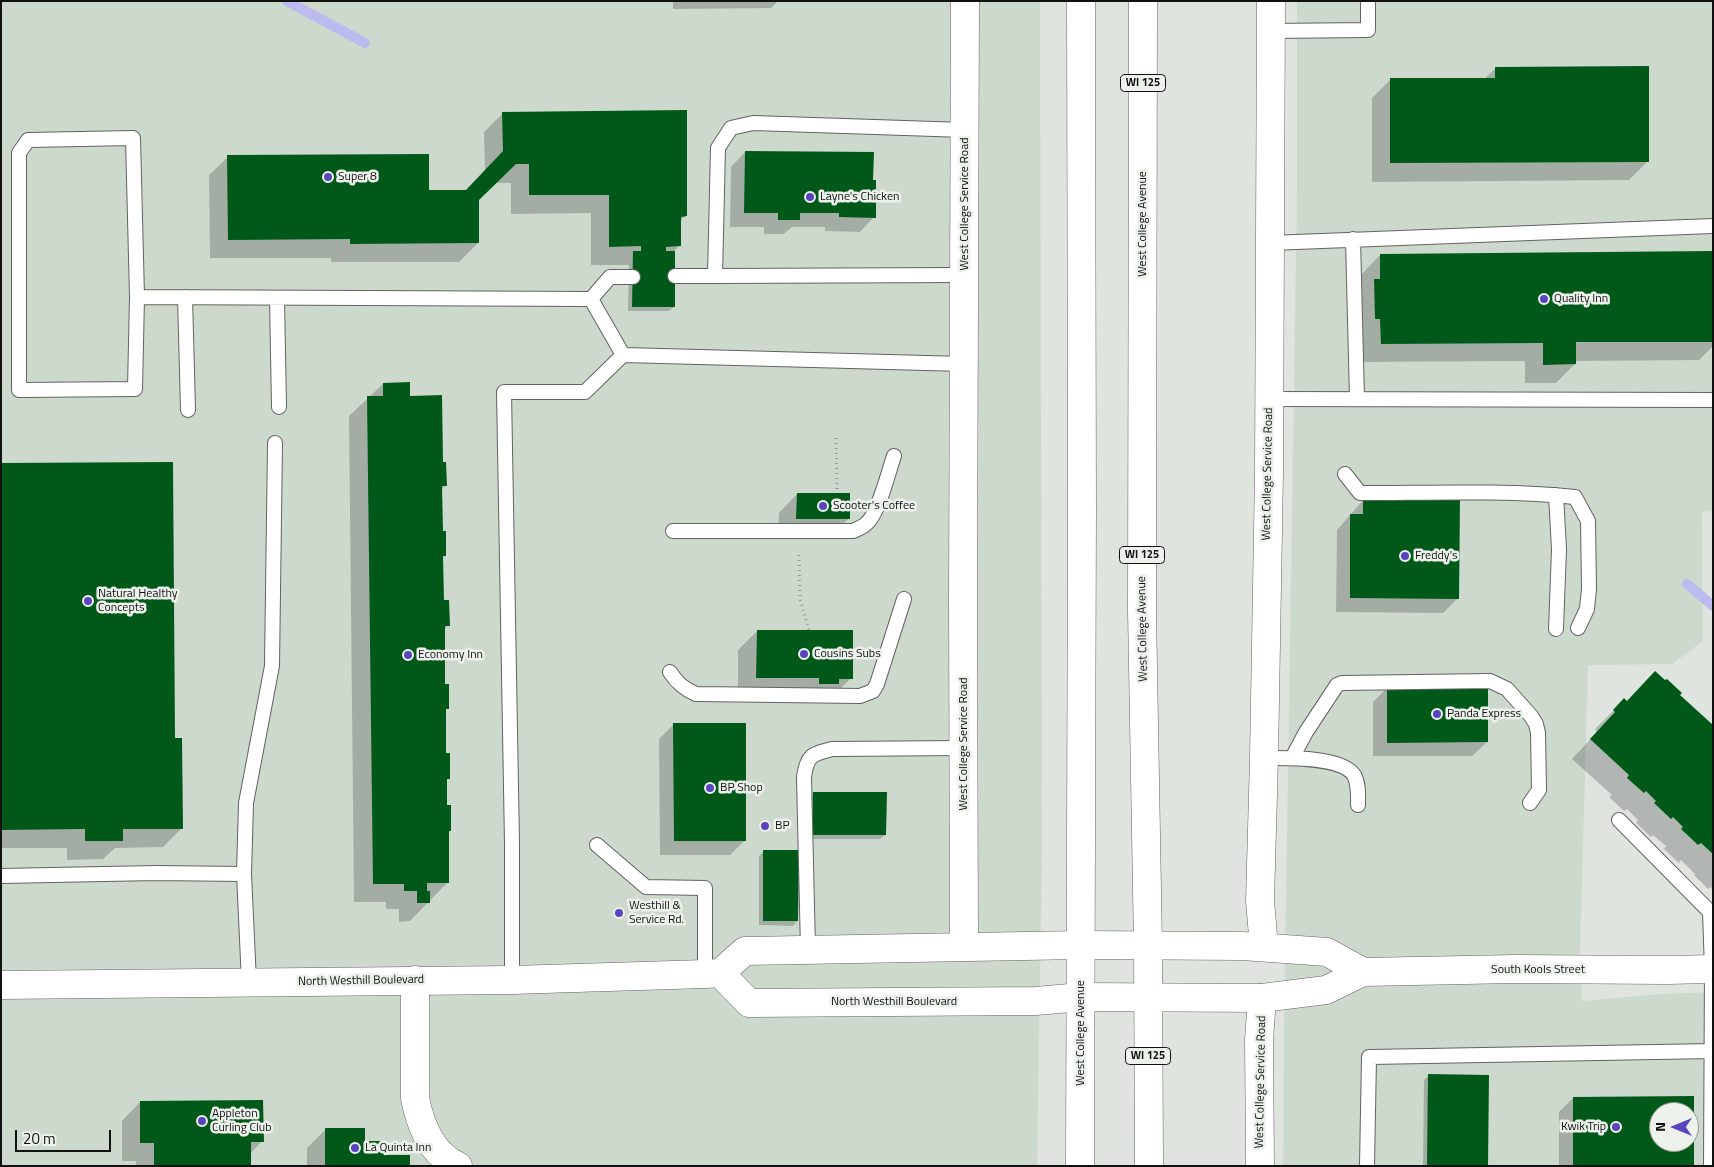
<!DOCTYPE html>
<style>
body{margin:0}
#map{position:relative;width:1714px;height:1167px;overflow:hidden;background:#dfe4df;font-family:"Titillium Web",sans-serif}
canvas{display:block}
.frame{position:absolute;inset:0;border:2px solid #101210;pointer-events:none}
.north{position:absolute;left:1649px;top:1102px;width:50px;height:50px;box-sizing:border-box;background:#ecf1ec;border:1px solid #949894;border-radius:50%;rotate:270deg;font-size:14px;font-weight:700;line-height:20px;text-align:center;color:#101210}
.north::after{content:'';display:block;margin:auto;width:18px;height:22px;background:#5845bd;clip-path:polygon(50% 0,100% 100%,50% 72%,0 100%)}
.scale{position:absolute;left:15px;top:1130px;width:96px;height:22px;box-sizing:border-box;border:2px solid #101210;border-top:0;padding-left:6px;font-size:15px;line-height:18px;white-space:nowrap;color:#101210;-webkit-text-stroke:4px #ecf1ec;paint-order:stroke}
</style>
<div id="map">
<canvas width="1714" height="1167"></canvas>
<div class="frame"></div>
<div class="north">N</div>
<div class="scale">20 m</div>
</div>
<script>
const c = document.querySelector('canvas').getContext('2d');
c.lineJoin = 'round';
function fill(path, color) {
  c.fillStyle = color;
  c.fill(path, 'evenodd');
}
function strokePath(path, color, width, dash) {
  c.strokeStyle = color;
  c.lineWidth = width;
  c.lineCap = dash ? 'butt' : 'round';
  c.setLineDash(dash || []);
  c.stroke(path);
}
function drawText(font, color, halo, rows, align = 'center') {
  c.font = font + ' "Titillium Web",sans-serif';
  c.lineWidth = 5;
  c.setLineDash([]);
  c.textBaseline = 'middle';
  c.strokeStyle = halo;
  c.fillStyle = color;
  for (const [text, x, y, turn = 0] of rows) {
    c.save();
    c.translate(x, y);
    c.rotate((+turn || 0) * Math.PI / 180);
    c.textAlign = isNaN(turn) ? turn : align;
    if (halo) c.strokeText(text, 0, 0);
    c.fillText(text, 0, 0);
    c.restore();
  }
}
fill(new Path2D(`
 M1,1H1040L1042,849L1037,1166H1Z
 M1297,1H1713V511L1702,512L1703,641L1672,664L1588,665L1580,953L1582,1001L1659,994L1713,992V1166H1283L1284,1028L1297,190ZM1659,1112H1689V1142H1659Z`), '#ced9ce');
fill(new Path2D(`
 M673,1H778L771,8L673,9Z
 M1496,68L1648,161L1629,180L1372,182V98L1391,79H1484Z
 M503,113L686,215L679,222V246L674,251V307L669,311H628L629,265H591V213L511,214V183H496L478,200V243L459,262H331V258H210L209,175L228,157L428,191H466L485,171L484,132Z
 M745,152L872,182L874,217L860,232L825,231V227H792L784,234H764V227H730L731,167Z
 M1713,252V346L1699,360L1575,361V364L1556,383H1525V361L1363,362L1356,299L1362,293V274L1380,255Z
 M383,384L408,397L442,463L445,486L441,490L442,533L445,556L442,558L443,601L449,625L443,630L444,685L448,708L444,711L445,755L449,778L446,781V807L450,831L448,833V882L410,921L399,922V909H386V902H354L349,416Z
 M1,465L174,740L182,828L163,847L115,848L103,859L67,860V848H1Z
 M797,494L849,518L830,537H778L779,513Z
 M1364,499L1458,598L1443,613L1336,612L1337,530Z
 M757,631L851,678L832,697L738,696V650Z
 M1387,688L1487,742L1472,756H1373V702Z
 M1679,695L1713,726V890L1710,887L1708,889L1694,875L1695,874L1681,860L1679,863L1664,849L1666,846L1653,835L1651,837L1636,823L1638,820L1627,809L1624,811L1609,797L1612,795L1572,759L1597,732L1595,729L1624,700L1626,702Z
 M674,724L745,840L730,855H660L659,739Z
 M814,793L885,835L880,839H809V798Z
 M764,851L797,921L793,926L759,925V856Z
 M1429,1075L1487,1166H1423L1424,1080Z
 M1692,1097L1693,1166H1559V1112L1573,1098ZM1659,1112H1689V1142H1659Z
 M140,1102L262,1141L250,1154V1166H136V1161H122V1121Z
 M326,1129L363,1142L384,1157L409,1166H307V1148Z`), '#0003');
strokePath(new Path2D(`
 M287,1L365,43
 M1687,584L1713,606`), '#bbbbf0', 10);
fill(new Path2D(`
 M1649,66V162L1390,163V78H1495V67Z
 M687,110V216L681,217V246L666,247V251H675V307H632L633,251H641V246L609,247V195H529V164H516L479,200V243L350,244V239L228,240L227,155L429,154V190H466L503,151L502,112Z
 M745,151L874,152L873,180H876V218L839,217V213H800V220H778V213H744Z
 M1713,251V342H1576V364L1543,365V343L1381,344L1380,319H1375L1374,279H1380V254Z
 M410,382V396L442,395L443,462H446L447,486H442L443,531H446V556H443L444,600H449L450,626H445V684H449V709H446V753H450V779H447V805H451V831H449V883H427V891H430V903H417V891H404V884H373L367,396H383V383Z
 M173,462L175,738H182L183,829H123V841H85V829L1,830V463Z
 M797,493H850V519H796Z
 M1363,498L1460,499L1459,599L1350,598V514H1363Z
 M757,630H853V679H839V684H819V678H756Z
 M1655,671L1665,680L1667,679L1682,693L1680,695L1713,725V854L1701,843L1698,845L1681,829L1683,827L1673,817L1671,819L1654,803L1656,801L1646,791L1644,793L1627,778L1629,775L1590,739L1615,712L1613,710L1624,698L1627,701Z
 M1488,686V742L1387,743V687Z
 M673,723H746V841H674Z
 M813,792H887L886,835H813Z
 M763,850H799L798,921H763Z
 M1428,1074L1489,1075L1488,1166H1427Z
 M1694,1096V1166H1573V1097ZM1659,1112H1689V1142H1659Z
 M263,1100L264,1142H251V1166H154V1143H140V1101Z
 M325,1128H365V1141H386V1155H410V1166H325Z`), '#005918');
const service = new Path2D(`
 M1271,31L1368,30V1
 M133,138L137,297L135,389L19,390V153L28,140Z
 M1353,239L1357,399
 M1270,243L1713,226
 M964,275L715,276L718,148L731,128L753,123L965,130
 M675,276H715
 M137,297L591,299L623,355L964,364
 M185,297L188,410
 M277,298L279,407
 M591,299L610,277H633
 M1269,399L1713,400
 M1345,474L1360,493C1431,493 1504,490 1575,497L1588,521L1589,589L1587,609L1578,628
 M1556,495L1559,549L1556,629
 M673,531H853C858,529 863,527 867,523C879,512 888,473 894,456
 M670,672C677,683 684,689 696,694L860,696L873,691L877,684L904,599
 M1264,758C1285,758 1341,756 1354,775C1359,784 1358,795 1358,805
 M1292,758L1306,732L1337,685L1342,683L1490,681L1507,689L1531,716L1536,724L1538,733L1539,790L1530,803
 M1619,820L1710,912L1712,969L1711,1166
 M597,845L646,887L705,888V974
 M1,876L156,873L244,874
 M808,950L804,777C807,755 812,754 832,749L964,748
 M512,980V843L504,392H585L623,355
 M249,982L244,874L246,803L272,666L275,443
 M1367,1166L1369,1057L1713,1051`);
const minor = new Path2D(`
 M964,946L963,599L965,1
 M415,980V1098C420,1124 431,1154 458,1166
 M1260,1166L1259,1040L1262,998`);
const tertiary = new Path2D(`
 M1264,947L1260,901L1264,758L1269,472L1271,1
 M720,973L749,1003L1036,1001L1081,997L1262,998L1326,990L1363,972L1515,969L1667,970L1713,969
 M1,985L512,980L705,974L720,973L745,951L1081,945L1242,946L1327,952L1363,972`);
const primary = new Path2D(`
 M1143,1L1142,611L1148,945L1149,1166
 M1080,1166L1082,508L1081,1`);
strokePath(service, '#606460', 16);
strokePath(minor, '#606460', 29);
strokePath(tertiary, '#606460', 29);
strokePath(primary, '#606460', 29);
strokePath(new Path2D(`
 M836,438L837,489
 M799,555L800,599L809,630`), '#979b97', 3, [1, 4]);
strokePath(service, '#fff', 14);
strokePath(minor, '#fff', 28);
strokePath(tertiary, '#fff', 28);
strokePath(primary, '#fff', 28);
for (const [x, y, r, color] of [
 [328,177,5,"#5845bd"],
 [810,197,5,"#5845bd"],
 [1544,299,5,"#5845bd"],
 [823,506,5,"#5845bd"],
 [1405,556,5,"#5845bd"],
 [88,601,5,"#5845bd"],
 [804,654,5,"#5845bd"],
 [408,655,5,"#5845bd"],
 [1437,714,5,"#5845bd"],
 [710,788,5,"#5845bd"],
 [765,826,5,"#5845bd"],
 [619,913,5,"#5845bd"],
 [202,1121,5,"#5845bd"],
 [1616,1127,5,"#5845bd"],
 [355,1148,5,"#5845bd"]
]) {
  const dot = new Path2D();
  dot.arc(x, y, r, 0, 2 * Math.PI);
  c.fillStyle = color;
  c.fill(dot);
  strokePath(dot, '#ecf1ec', 2);
}
for (const [x, y, w] of [
 [1143,83,45],
 [1142,555,45],
 [1148,1056,45]
]) {
  const box = new Path2D();
  box.roundRect(x - w / 2, y - 8.5, w, 17, 4);
  c.fillStyle = '#ecf1ec';
  c.fill(box);
  strokePath(box, '#101210', 1);
}
drawText('bold 11px', '#101210', null, [
 ["WI 125",1143,83],
 ["WI 125",1142,555],
 ["WI 125",1148,1056]
]);
drawText('12px', '#101210', '#ecf1ec', [
 ["Super 8",338,177],
 ["Layne's Chicken",820,197],
 ["Quality Inn",1554,299],
 ["Scooter's Coffee",833,506],
 ["Freddy's",1415,556],
 ["Natural Healthy",98,594],
 ["Concepts",98,608],
 ["Cousins Subs",814,654],
 ["Economy Inn",418,655],
 ["Panda Express",1447,714],
 ["BP Shop",720,788],
 ["BP",775,826],
 ["Westhill &",629,906],
 ["Service Rd.",629,920],
 ["Appleton",212,1114],
 ["Curling Club",212,1128],
 ["Kwik Trip",1606,1127,"right"],
 ["La Quinta Inn",365,1148]
], 'left');
drawText('12px', '#101210', '#ecf1ec', [
 ["West College Service Road",965,204,-90],
 ["West College Avenue",1143,224,-90],
 ["West College Service Road",1268,474,-89],
 ["West College Avenue",1143,629,-91],
 ["West College Service Road",964,744,-90],
 ["South Kools Street",1538,970],
 ["North Westhill Boulevard",361,981,-1],
 ["North Westhill Boulevard",894,1002],
 ["West College Avenue",1081,1033,-90],
 ["West College Service Road",1261,1082,-89]
]);
</script>
